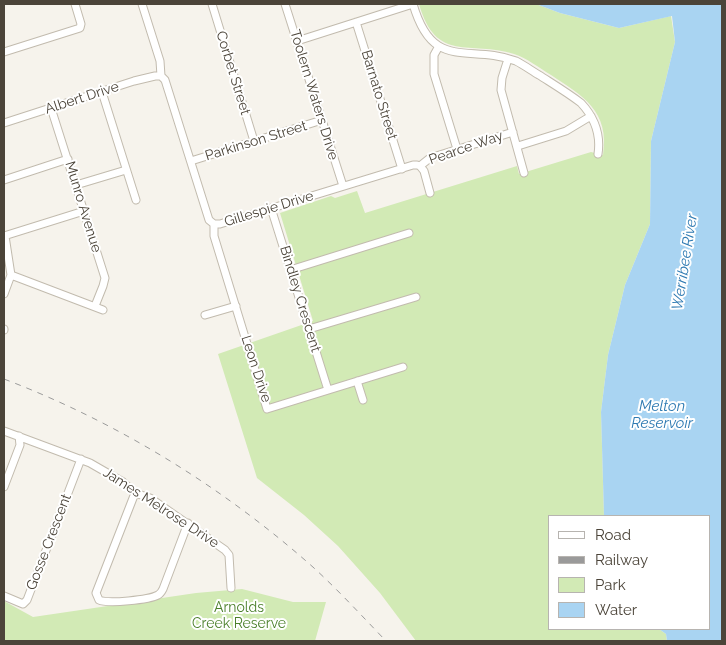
<!DOCTYPE html>
<style>
body{margin:0}
#map{position:relative;width:726px;height:645px;overflow:hidden;background:#f6f3ec;font-family:Raleway,sans-serif}
canvas{display:block}
.frame{position:absolute;inset:0;border:5px solid #4b4439;pointer-events:none}
.legend{position:absolute;left:548px;top:515px;width:162px;height:115px;box-sizing:border-box;background:#fff;border:1px solid #b7b4b0;margin:0;padding:6px 9px;list-style:none;font-size:15px;color:#4b4439}
.legend li{display:flex;align-items:center;gap:10px;height:25px}
.legend b{width:25px;border:1px solid #b7b4b0}
</style>
<div id="map">
<canvas width="726" height="645"></canvas>
<div class="frame"></div>
<ul class="legend">
<li><b style="height:6px;background:#fff"></b>Road</li>
<li><b style="height:6px;background:#9a9a9a"></b>Railway</li>
<li><b style="height:14px;background:#d2eab5"></b>Park</li>
<li><b style="height:14px;background:#a9d4f2"></b>Water</li>
</ul>
</div>
<script>
const c = document.querySelector('canvas').getContext('2d');
c.lineJoin = 'round';
function fill(path, color) {
  c.fillStyle = color;
  c.fill(path, 'evenodd');
}
function strokePath(path, color, width, dash) {
  c.strokeStyle = color;
  c.lineWidth = width;
  c.lineCap = dash ? 'butt' : 'round';
  c.setLineDash(dash || []);
  c.stroke(path);
}
function drawText(font, color, halo, rows, align = 'center') {
  c.font = font + ' Raleway,sans-serif';
  c.lineWidth = 4;
  c.setLineDash([]);
  c.textBaseline = 'middle';
  c.strokeStyle = halo;
  c.fillStyle = color;
  for (const [text, x, y, turn = 0] of rows) {
    c.save();
    c.translate(x, y);
    c.rotate((+turn || 0) * Math.PI / 180);
    c.textAlign = isNaN(turn) ? turn : align;
    if (halo) c.strokeText(text, 0, 0);
    c.fillText(text, 0, 0);
    c.restore();
  }
}
fill(new Path2D(`
 M419,4H536L560,13L619,28L671,16L675,42L651,141L650,224L625,285L608,355L601,412L604,516H550V629H659L666,634L667,641H416L380,593L338,546L304,515L257,478L218,354L313,321L280,213L331,196L335,198L357,191L365,213L517,166L519,174L591,152L603,155C610,111 583,96 551,75C539,68 527,58 514,54C470,40 436,64 419,4Z
 M242,589L293,602H326L315,641H4V601L33,617L196,593Z`), '#d2eab5');
fill(new Path2D(`
 M536,4H722V641H667L666,634L659,629H710V516H604L601,412L608,355L625,285L650,224L651,141L675,42L672,16L619,28L560,13Z`), '#a9d4f2');
const minor = new Path2D(`
 M142,4L160,61L161,76
 M212,4L254,141
 M285,4L343,186
 M413,4C433,73 468,43 516,61C524,65 532,71 539,75C553,84 568,93 581,103C595,118 601,134 598,154
 M356,22L402,169
 M297,41L413,4
 M439,46L434,55V74L457,149
 M4,52L80,28L81,24L75,4
 M508,59L502,78L501,90L524,173
 M161,76L165,80L209,220L214,224
 M102,92L136,200
 M51,108L105,278L103,286L95,306
 M4,123L134,81L155,76H161
 M518,146L566,131L591,116
 M191,161L322,120
 M420,166L430,158L513,132
 M4,180L68,159
 M76,185L126,170
 M271,208L328,390
 M214,224V236L267,409L403,367
 M214,224H220L413,165H417L420,166L424,171L430,193
 M4,236L84,211
 M290,270L409,233
 M11,275L103,310
 M4,294L11,275L5,236
 M205,315L236,306
 M4,329V330
 M309,329L416,297
 M357,381L363,400
 M4,431L90,463L123,482L135,493L150,498L225,550L229,555L231,588
 M4,487L20,445L19,436
 M135,493L96,593L99,600C108,604 149,600 158,595C160,594 162,591 163,589L188,523
 M4,596L23,604L27,600L81,459`);
strokePath(minor, '#c2bbae', 9);
strokePath(minor, '#fff', 7);
strokePath(new Path2D(`
 M4,379C117,422 223,487 314,568C339,591 362,616 386,641`), '#9a9a9a', 1, [6, 6]);
drawText('14px', '#4b4439', '#fff', [
 ["Corbet Street",233,73,73],
 ["Toolern Waters Drive",314,95,73],
 ["Barnato Street",379,95,73],
 ["Albert Drive",82,98,-18],
 ["Parkinson Street",256,141,-17],
 ["Pearce Way",466,148,-19],
 ["Munro Avenue",83,207,73],
 ["Gillespie Drive",269,209,-17],
 ["Bindley Crescent",300,299,73],
 ["Leon Drive",256,369,72],
 ["James Melrose Drive",161,508,33],
 ["Gosse Crescent",49,542,-69]
]);
drawText('14px', '#4a7f2a', '#fff', [
 ["Arnolds",239,608],
 ["Creek Reserve",239,624]
]);
drawText('italic 15px', '#2e7ab2', '#fff', [
 ["Werribee River",685,262,-81],
 ["Melton",662,406],
 ["Reservoir",662,423]
]);
</script>
